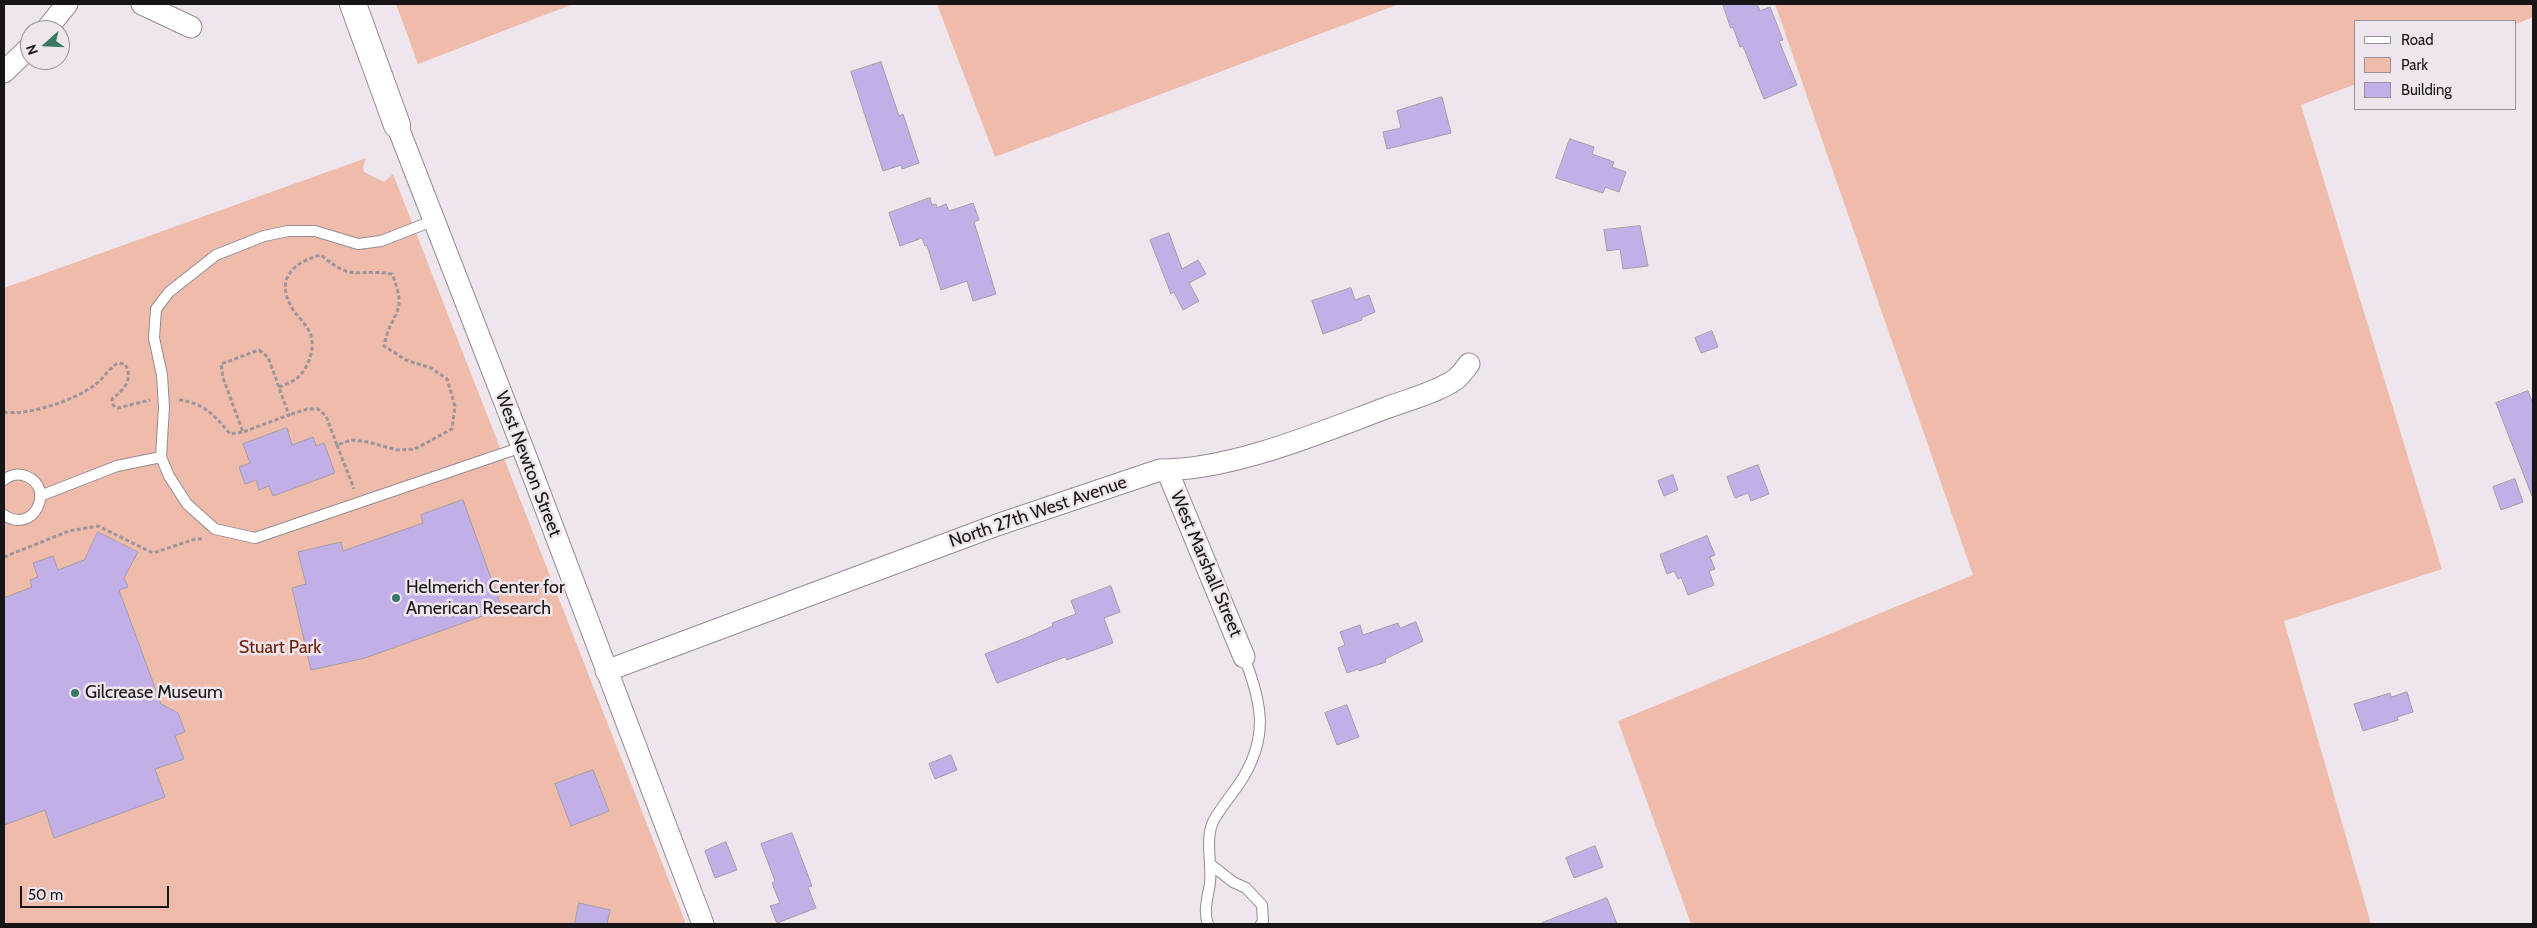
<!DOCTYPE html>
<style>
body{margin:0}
#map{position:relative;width:2537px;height:928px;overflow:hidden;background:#efe5ed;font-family:Cabin,sans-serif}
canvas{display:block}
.frame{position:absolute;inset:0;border:5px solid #181518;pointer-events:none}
.legend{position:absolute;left:2354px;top:20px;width:162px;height:90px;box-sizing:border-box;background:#efe5ed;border:1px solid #999298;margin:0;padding:6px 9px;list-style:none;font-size:15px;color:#181518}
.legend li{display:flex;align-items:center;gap:10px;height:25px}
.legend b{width:25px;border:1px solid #999298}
.north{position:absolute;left:20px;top:20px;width:50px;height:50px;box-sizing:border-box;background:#efe5ed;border:1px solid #999298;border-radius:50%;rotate:250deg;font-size:14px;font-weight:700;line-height:20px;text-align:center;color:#181518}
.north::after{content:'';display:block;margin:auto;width:18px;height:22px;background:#3a7865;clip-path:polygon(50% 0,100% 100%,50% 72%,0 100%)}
.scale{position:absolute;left:20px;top:886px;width:149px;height:22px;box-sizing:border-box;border:2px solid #181518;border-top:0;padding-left:6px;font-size:15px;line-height:18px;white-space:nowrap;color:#181518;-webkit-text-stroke:4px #efe5ed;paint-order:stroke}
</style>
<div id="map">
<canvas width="2537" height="928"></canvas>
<div class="frame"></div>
<ul class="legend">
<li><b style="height:6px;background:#fff"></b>Road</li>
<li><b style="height:14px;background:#efbcab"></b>Park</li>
<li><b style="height:14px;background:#c3afe8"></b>Building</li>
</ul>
<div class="north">N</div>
<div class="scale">50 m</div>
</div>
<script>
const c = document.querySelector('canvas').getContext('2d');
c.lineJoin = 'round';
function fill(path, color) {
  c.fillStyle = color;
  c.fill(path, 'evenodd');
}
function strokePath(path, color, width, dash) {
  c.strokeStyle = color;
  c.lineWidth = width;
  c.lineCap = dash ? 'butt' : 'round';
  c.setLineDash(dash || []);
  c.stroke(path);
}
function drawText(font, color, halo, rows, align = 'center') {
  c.font = font + ' Cabin,sans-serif';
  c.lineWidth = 5;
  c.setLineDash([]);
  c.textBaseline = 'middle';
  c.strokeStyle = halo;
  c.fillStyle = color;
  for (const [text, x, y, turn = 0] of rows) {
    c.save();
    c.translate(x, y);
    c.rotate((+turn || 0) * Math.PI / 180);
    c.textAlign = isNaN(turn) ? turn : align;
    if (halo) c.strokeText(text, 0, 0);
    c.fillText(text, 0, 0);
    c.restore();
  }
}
fill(new Path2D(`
 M396,4H573L418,64Z
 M937,4H1399L995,157Z
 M1775,4H2533V17L2516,24V21H2356V84L2301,105L2442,569L2284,621L2371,924H1691L1618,721L1973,575Z
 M366,158L363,167L364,172L384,182L393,174L686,924H4V288Z`), '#efbcab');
const building = new Path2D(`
 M1723,4H1757L1760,11L1770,7L1783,40L1779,41L1797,85L1764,99L1743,46L1740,47L1733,27L1731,28Z
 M881,62L899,116L903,114L919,163L902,169L901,165L883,171L851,72Z
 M1442,97L1451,133L1387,149L1383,132L1401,128L1397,111Z
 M1570,139L1594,147L1592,154L1614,162L1612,167L1626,172L1619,192L1605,187L1603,193L1556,178Z
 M930,198L932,205L936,204L937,208L946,204L949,211L973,203L979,220L974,222L996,294L973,301L967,281L941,290L927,245L925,246L922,238L900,246L889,213Z
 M1640,226L1648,266L1623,269L1620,249L1607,251L1604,230Z
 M1169,233L1182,269L1198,260L1206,274L1189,283L1199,301L1183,310L1174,292L1171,294L1150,240Z
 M1351,288L1355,300L1369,295L1375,312L1361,318L1362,320L1323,334L1312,301Z
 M1712,331L1718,347L1701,353L1695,338Z
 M2528,391L2533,404L2532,496L2496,403Z
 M287,428L292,445L313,437L316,446L324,443L335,473L273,496L269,486L259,490L256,480L245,484L239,467L250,463L243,444Z
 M1758,465L1769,494L1751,501L1748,493L1735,498L1727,477Z
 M1673,475L1678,490L1664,496L1658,481Z
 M2515,479L2523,502L2501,510L2493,487Z
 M463,500L502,609L365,658L311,670L292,588L306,584L298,552L341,542L343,551L423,523L421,515Z
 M98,532L138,552L124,578L128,587L119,590L161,704L178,713L185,732L175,736L184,759L155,769L165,797L54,838L45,810L4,825V598L32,587L30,580L38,577L33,563L53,556L58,570L84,560Z
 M1707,536L1715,555L1710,557L1715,569L1709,571L1714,585L1688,595L1681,577L1678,579L1674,571L1667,574L1660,555Z
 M1111,586L1120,612L1104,618L1113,643L1067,660L1065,657L997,683L985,654L1028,637L1053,626L1052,623L1076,614L1071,601Z
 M1416,622L1423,641L1385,659L1386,662L1359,671L1358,669L1347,673L1338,648L1345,645L1340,632L1360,625L1363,635L1398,623L1400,628Z
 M2407,692L2413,712L2397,717L2398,720L2363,731L2354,704L2390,693L2391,697Z
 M1347,705L1359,737L1337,745L1325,713Z
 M951,755L957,770L935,779L929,764Z
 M593,770L609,811L571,826L555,784Z
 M792,833L812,886L808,887L816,908L777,923L770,906L780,903L772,883L775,881L761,844Z
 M726,842L737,870L715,878L705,851Z
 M1595,846L1603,867L1574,878L1566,858Z
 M1607,898L1617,924H1542V923Z
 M579,903L610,910L607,924H575Z`);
fill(building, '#c3afe8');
strokePath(building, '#a29fa8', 1);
const service = new Path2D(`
 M435,220L381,241L358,244L315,231H288L264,236L216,255L169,292L156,309L154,338L162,375L164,407L161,457L169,476L187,504L215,529L255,538L522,447
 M4,480C10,475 18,473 26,476C56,488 34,535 4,515
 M40,496L117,466L161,457
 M1210,864L1233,882L1246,888L1262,905L1263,922L1261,924
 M1208,924C1203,912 1208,896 1210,883C1212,864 1205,839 1213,822C1216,814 1233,793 1239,784C1269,739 1263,705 1244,657`);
const minor = new Path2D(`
 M142,4L191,27
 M46,30L67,4
 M4,72L30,47
 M397,125L528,462L703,924
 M1167,470L1244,657
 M606,671L997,525L1160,470C1232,470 1319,433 1386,408C1407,400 1438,392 1456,379C1461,375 1465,369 1469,364`);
const tertiary = new Path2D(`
 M353,4L397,125`);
strokePath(service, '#948c92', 12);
strokePath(minor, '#948c92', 23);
strokePath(tertiary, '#948c92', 28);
strokePath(new Path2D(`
 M259,350L268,357L289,415L243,432L223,378L221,364Z
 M279,387C284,385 291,382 296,379C309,369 317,345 309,331C305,322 295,315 291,306C275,277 295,262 321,255C354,283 356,268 392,274C409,315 391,310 384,346L406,360L431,368L447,379L455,406L452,429L415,449L397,450L368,442L351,440L337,445L326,416L318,409H307L289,415
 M179,400C202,402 216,416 230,434L243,432
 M4,412C28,416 76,400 96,384C104,378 109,368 118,363L125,364C134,379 124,390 112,399L113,405L118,408L150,400
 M337,445L354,489
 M4,557L69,531L98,526L153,553L195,539H204`), '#9d959b', 3, [4, 2.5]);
strokePath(service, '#fff', 10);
strokePath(minor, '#fff', 21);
strokePath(tertiary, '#fff', 26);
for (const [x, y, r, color] of [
 [396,598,5,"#3a7865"],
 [75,693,5,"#3a7865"]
]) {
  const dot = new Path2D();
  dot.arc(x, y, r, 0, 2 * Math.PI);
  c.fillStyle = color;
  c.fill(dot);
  strokePath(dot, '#efe5ed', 2);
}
drawText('18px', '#181518', '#efe5ed', [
 ["West Newton Street",528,464,69],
 ["North 27th West Avenue",1038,512,-19],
 ["West Marshall Street",1206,564,67]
]);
drawText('18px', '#181518', '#efe5ed', [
 ["Helmerich Center for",406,588],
 ["American Research",406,609],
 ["Gilcrease Museum",85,693]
], 'left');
drawText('18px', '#6d2308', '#efe5ed', [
 ["Stuart Park",280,648]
]);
</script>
